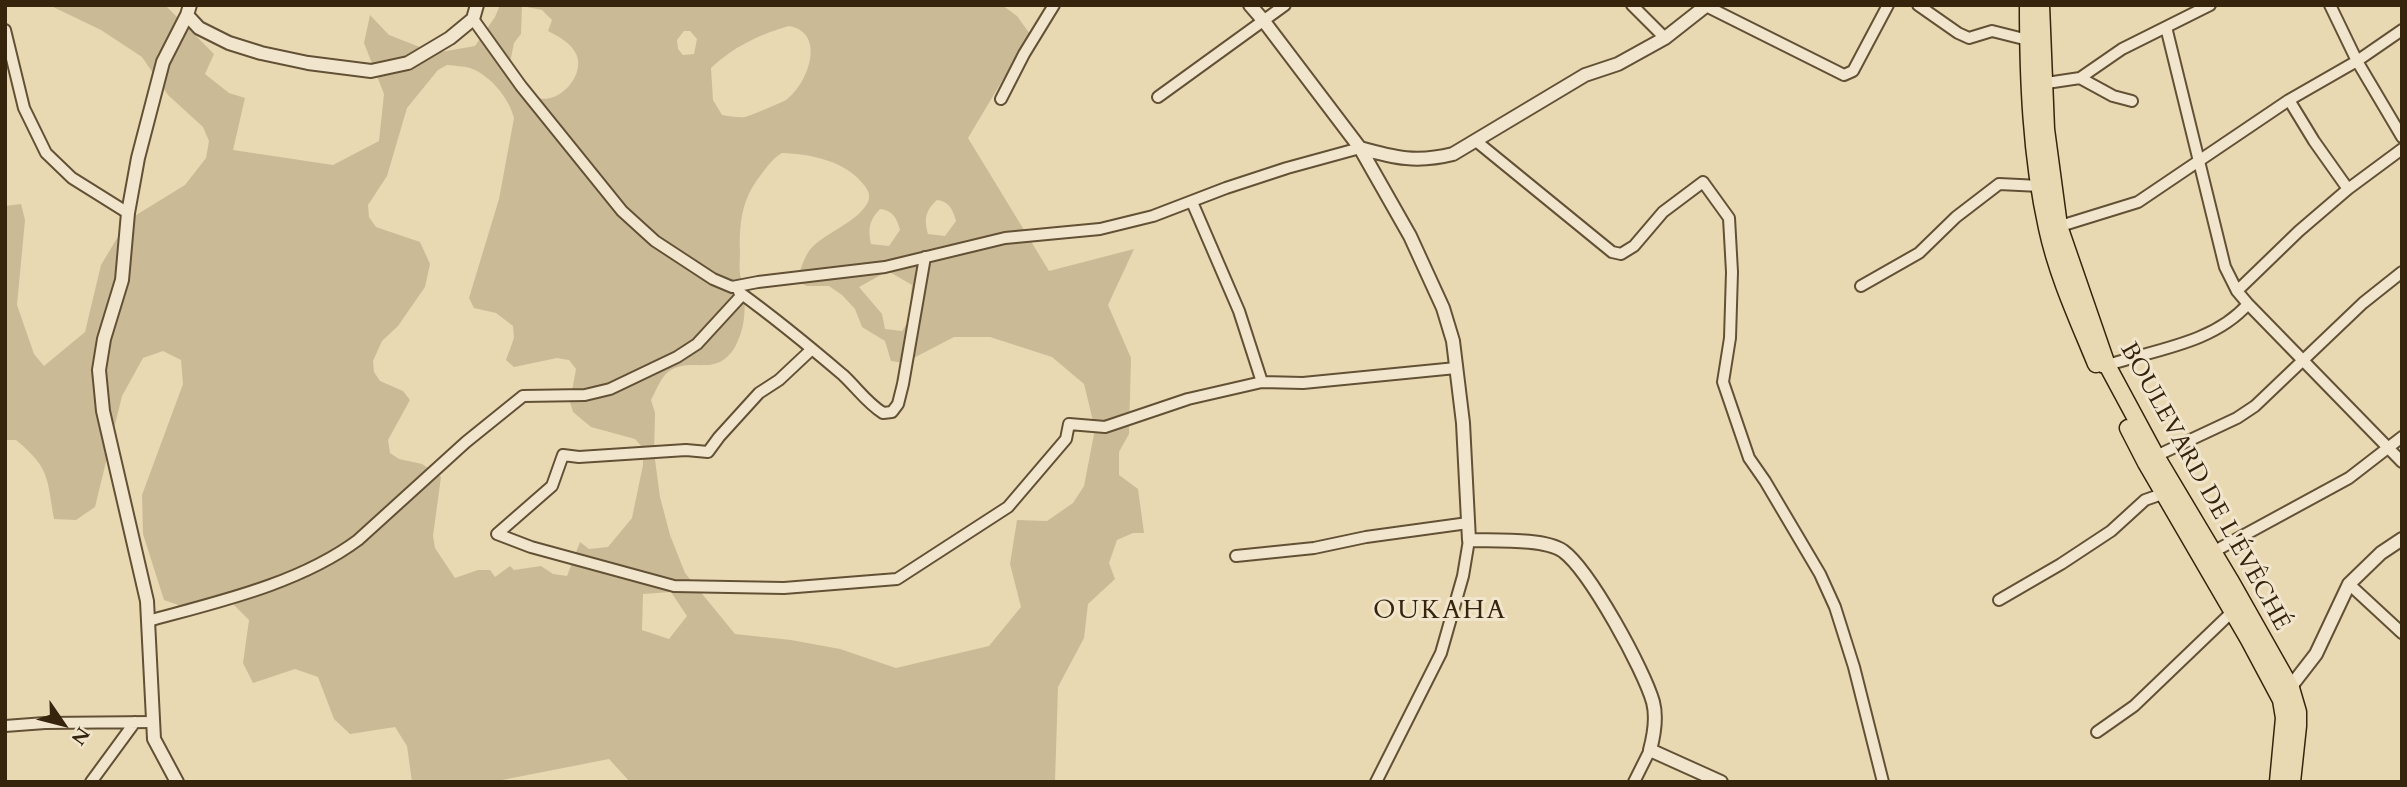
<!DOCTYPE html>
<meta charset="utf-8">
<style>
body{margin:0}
#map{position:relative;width:2407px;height:787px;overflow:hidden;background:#e9d9b2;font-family:Cardo,serif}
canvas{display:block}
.frame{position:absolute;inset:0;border:7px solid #36240d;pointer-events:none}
.north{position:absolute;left:28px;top:689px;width:70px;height:70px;-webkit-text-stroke:5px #f1e6cd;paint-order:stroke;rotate:125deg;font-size:19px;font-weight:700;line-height:28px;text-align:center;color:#36240d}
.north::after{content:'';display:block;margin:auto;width:24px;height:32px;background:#36240d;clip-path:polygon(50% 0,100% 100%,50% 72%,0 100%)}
</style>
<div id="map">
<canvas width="2407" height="787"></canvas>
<div class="frame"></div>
<div class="north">N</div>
</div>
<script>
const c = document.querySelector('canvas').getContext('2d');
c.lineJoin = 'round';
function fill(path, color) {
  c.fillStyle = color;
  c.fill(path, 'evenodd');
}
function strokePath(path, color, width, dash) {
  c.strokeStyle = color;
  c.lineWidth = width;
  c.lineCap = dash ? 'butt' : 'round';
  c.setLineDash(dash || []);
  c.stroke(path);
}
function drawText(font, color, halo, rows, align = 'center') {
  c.font = font + ' Cardo,serif';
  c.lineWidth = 6;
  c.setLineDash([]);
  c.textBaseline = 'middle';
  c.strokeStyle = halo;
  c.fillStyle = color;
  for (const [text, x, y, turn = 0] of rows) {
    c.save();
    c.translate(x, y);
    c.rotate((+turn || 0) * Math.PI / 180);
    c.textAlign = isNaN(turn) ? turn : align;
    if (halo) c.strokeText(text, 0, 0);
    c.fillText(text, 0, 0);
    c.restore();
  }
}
fill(new Path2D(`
 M49,5H165L214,54L205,74L229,93L245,98L233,150L333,165L379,141L384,94L364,43L370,15L389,35L435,53L475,46L495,17L500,5H1002L1017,16L1030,34L968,138L1049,271L1134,249L1108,305L1131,358L1129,434L1119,452V475L1138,489L1144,533H1133L1117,540L1109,563L1115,579L1088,604L1084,638L1058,687L1055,782H630L609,759L492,782H412L407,746L395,727L350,734L334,719L318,677L295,669L253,683L243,663L249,620L233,604L184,607L164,600L143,534L142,495L183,384L181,360L163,351L143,358L122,396L95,507L76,520L54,519C47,478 50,468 16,440H5V206L21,204L25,220L17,305L34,354L44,366L85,332L101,265L128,220L185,185L206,158L209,141L203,127L168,95L142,57L101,30ZM522,6L542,10L552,20L548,31C559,37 572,43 577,56C583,73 566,95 550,98C542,100 535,98 528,96L510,63L514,43L521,34ZM789,26C827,33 808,84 786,100C783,102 747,117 745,117C738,118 729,116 722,115L713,100L711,68C733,47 760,34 789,26ZM684,31H690L697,39L694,54L683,55L678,49L677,40ZM447,65C455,66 463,66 470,68C490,75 509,98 514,118L499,199L469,298L474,308L496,313L513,326L514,338L506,360L514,367L557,358L569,360L576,369L570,402L573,412L591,427L635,439L643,448V465L632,518L608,547L589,549L580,542L567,576L553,574L541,566L514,570L510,566L495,577L490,570H478L455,578L435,548L433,536L441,477L422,464L399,459L390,453L388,440L410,400L403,391L380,381L374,372L373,361L382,341L398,326L425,287L430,264L420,242L376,227L369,217L368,205L387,176L407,108L438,70ZM782,153C811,154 846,161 864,185C869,191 871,197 867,204C854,225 821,234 809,251C803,260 800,272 796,281L807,286H829L842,295L855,309L862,327L885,341L891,361L904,363L954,337H990L1052,357L1084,384L1095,429L1084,486L1073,503L1047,521L1017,520L1010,564L1021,607L989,646L896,668L840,649L791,640L735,634L685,573L670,535L660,497L654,452L655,413L651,400C656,391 660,379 668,372C691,355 716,379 735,347C748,323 746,298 740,274C739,267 740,259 740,252C739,223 742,199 760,176C767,167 772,159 782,153ZM937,200C949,201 953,210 956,221L945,236L928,234C924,219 925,211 937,200ZM880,209C893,210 897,219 900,230L889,246L871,244C868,228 869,221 880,209ZM888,271L912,285C909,302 914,316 902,331L885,329L882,314L859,287ZM671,592L687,616L669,639L642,630L643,594Z`), '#cbba96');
const minor = new Path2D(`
 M1632,5L1665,38
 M1918,5L1958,33L1969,38L1992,31L2028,40
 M2330,5L2357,61L2402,137
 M1706,6L1844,75L1853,71L1888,5
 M473,19L521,86L622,211L655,241L713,279L732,287L758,282L885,267L1005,238L1100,229L1153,216L1226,188L1287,168L1360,148
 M2166,27L2225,267L2237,291L2248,304L2402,462
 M5,30L24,108L46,153L72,178L128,213
 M2080,78L2113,96L2132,101
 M2040,84L2080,78L2122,49L2210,5
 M1158,97L1285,5
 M1001,99L1024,54L1054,5
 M2289,100L2314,141L2348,189
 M1476,141L1612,252L1621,254L1634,246L1663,212L1703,182L1729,218L1732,272L1730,338L1723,382L1749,458L1765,481L1820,574L1835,607L1854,667L1883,782
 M1192,202L1239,311L1262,382
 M2054,228L2138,202L2289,100L2357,61L2402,30
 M1861,286L1919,253L1956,217L1999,184L2040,186
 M2237,291L2299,231L2348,189L2402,149
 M739,292C775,318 809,346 843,375C857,388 867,403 883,413L892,412L898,404L903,384L925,257
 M812,349L779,380L759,393L719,437L708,452L686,450L579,457L563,455L552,486L497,534L531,547L674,586L784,588L897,579L1008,507L1066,439L1069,424L1105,427L1188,399L1262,382L1303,383L1456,368
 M2102,367C2150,350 2212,345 2248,304
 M2156,456L2237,418L2255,406L2363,303L2402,272
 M2213,552L2349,478L2402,437
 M1236,556L1314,548L1366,537L1468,523
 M2349,584L2402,633
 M1999,600L2061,564L2111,531L2145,500L2165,493
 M148,621C217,602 299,584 358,540L466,442L523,396L585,395L610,389L677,357L697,344L742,295
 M5,726L45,723L153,722
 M2097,732L2134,706L2232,612
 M91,782L135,722
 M1376,782L1441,653L1463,576L1469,540
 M1634,782L1650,750`);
const tertiary = new Path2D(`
 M190,5L187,15L199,28L229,43L261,53L308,63L371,71L408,63L450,38L473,19L477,5
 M1250,5L1263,20L1360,148L1410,236L1443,308L1453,341L1463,423L1469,540C1493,541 1544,538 1563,551C1590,571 1644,670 1653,702C1657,717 1654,735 1650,750L1721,782
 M1360,148C1395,158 1417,163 1453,154L1585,75L1618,64L1665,38L1707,5
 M2285,694L2316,654L2349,584L2381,553L2402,539
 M177,782L154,739L147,601L103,411L99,370L104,339L122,280L128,213L138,158L163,62L187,15`);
const primary = new Path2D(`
 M2028,5C2028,79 2031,156 2047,228C2057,275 2078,320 2096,364
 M2041,5L2046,129L2059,226L2107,365L2156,456L2230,580L2291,688L2298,712V726L2292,782
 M2128,428L2146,463L2249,640L2281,700L2284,718L2278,782`);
strokePath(minor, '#635136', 14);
strokePath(tertiary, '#635136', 16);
strokePath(primary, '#36240d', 19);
strokePath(minor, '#f1e6cd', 10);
strokePath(tertiary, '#f1e6cd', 12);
strokePath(primary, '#e9d9b2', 16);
drawText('24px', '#36240d', '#f1e6cd', [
 ["BOULEVARD DE L'ÉVÊCHÉ",2204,487,61]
]);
c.letterSpacing = '2px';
drawText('26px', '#36240d', '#f1e6cd', [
 ["OUKAHA",1440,612]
]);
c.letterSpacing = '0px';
</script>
